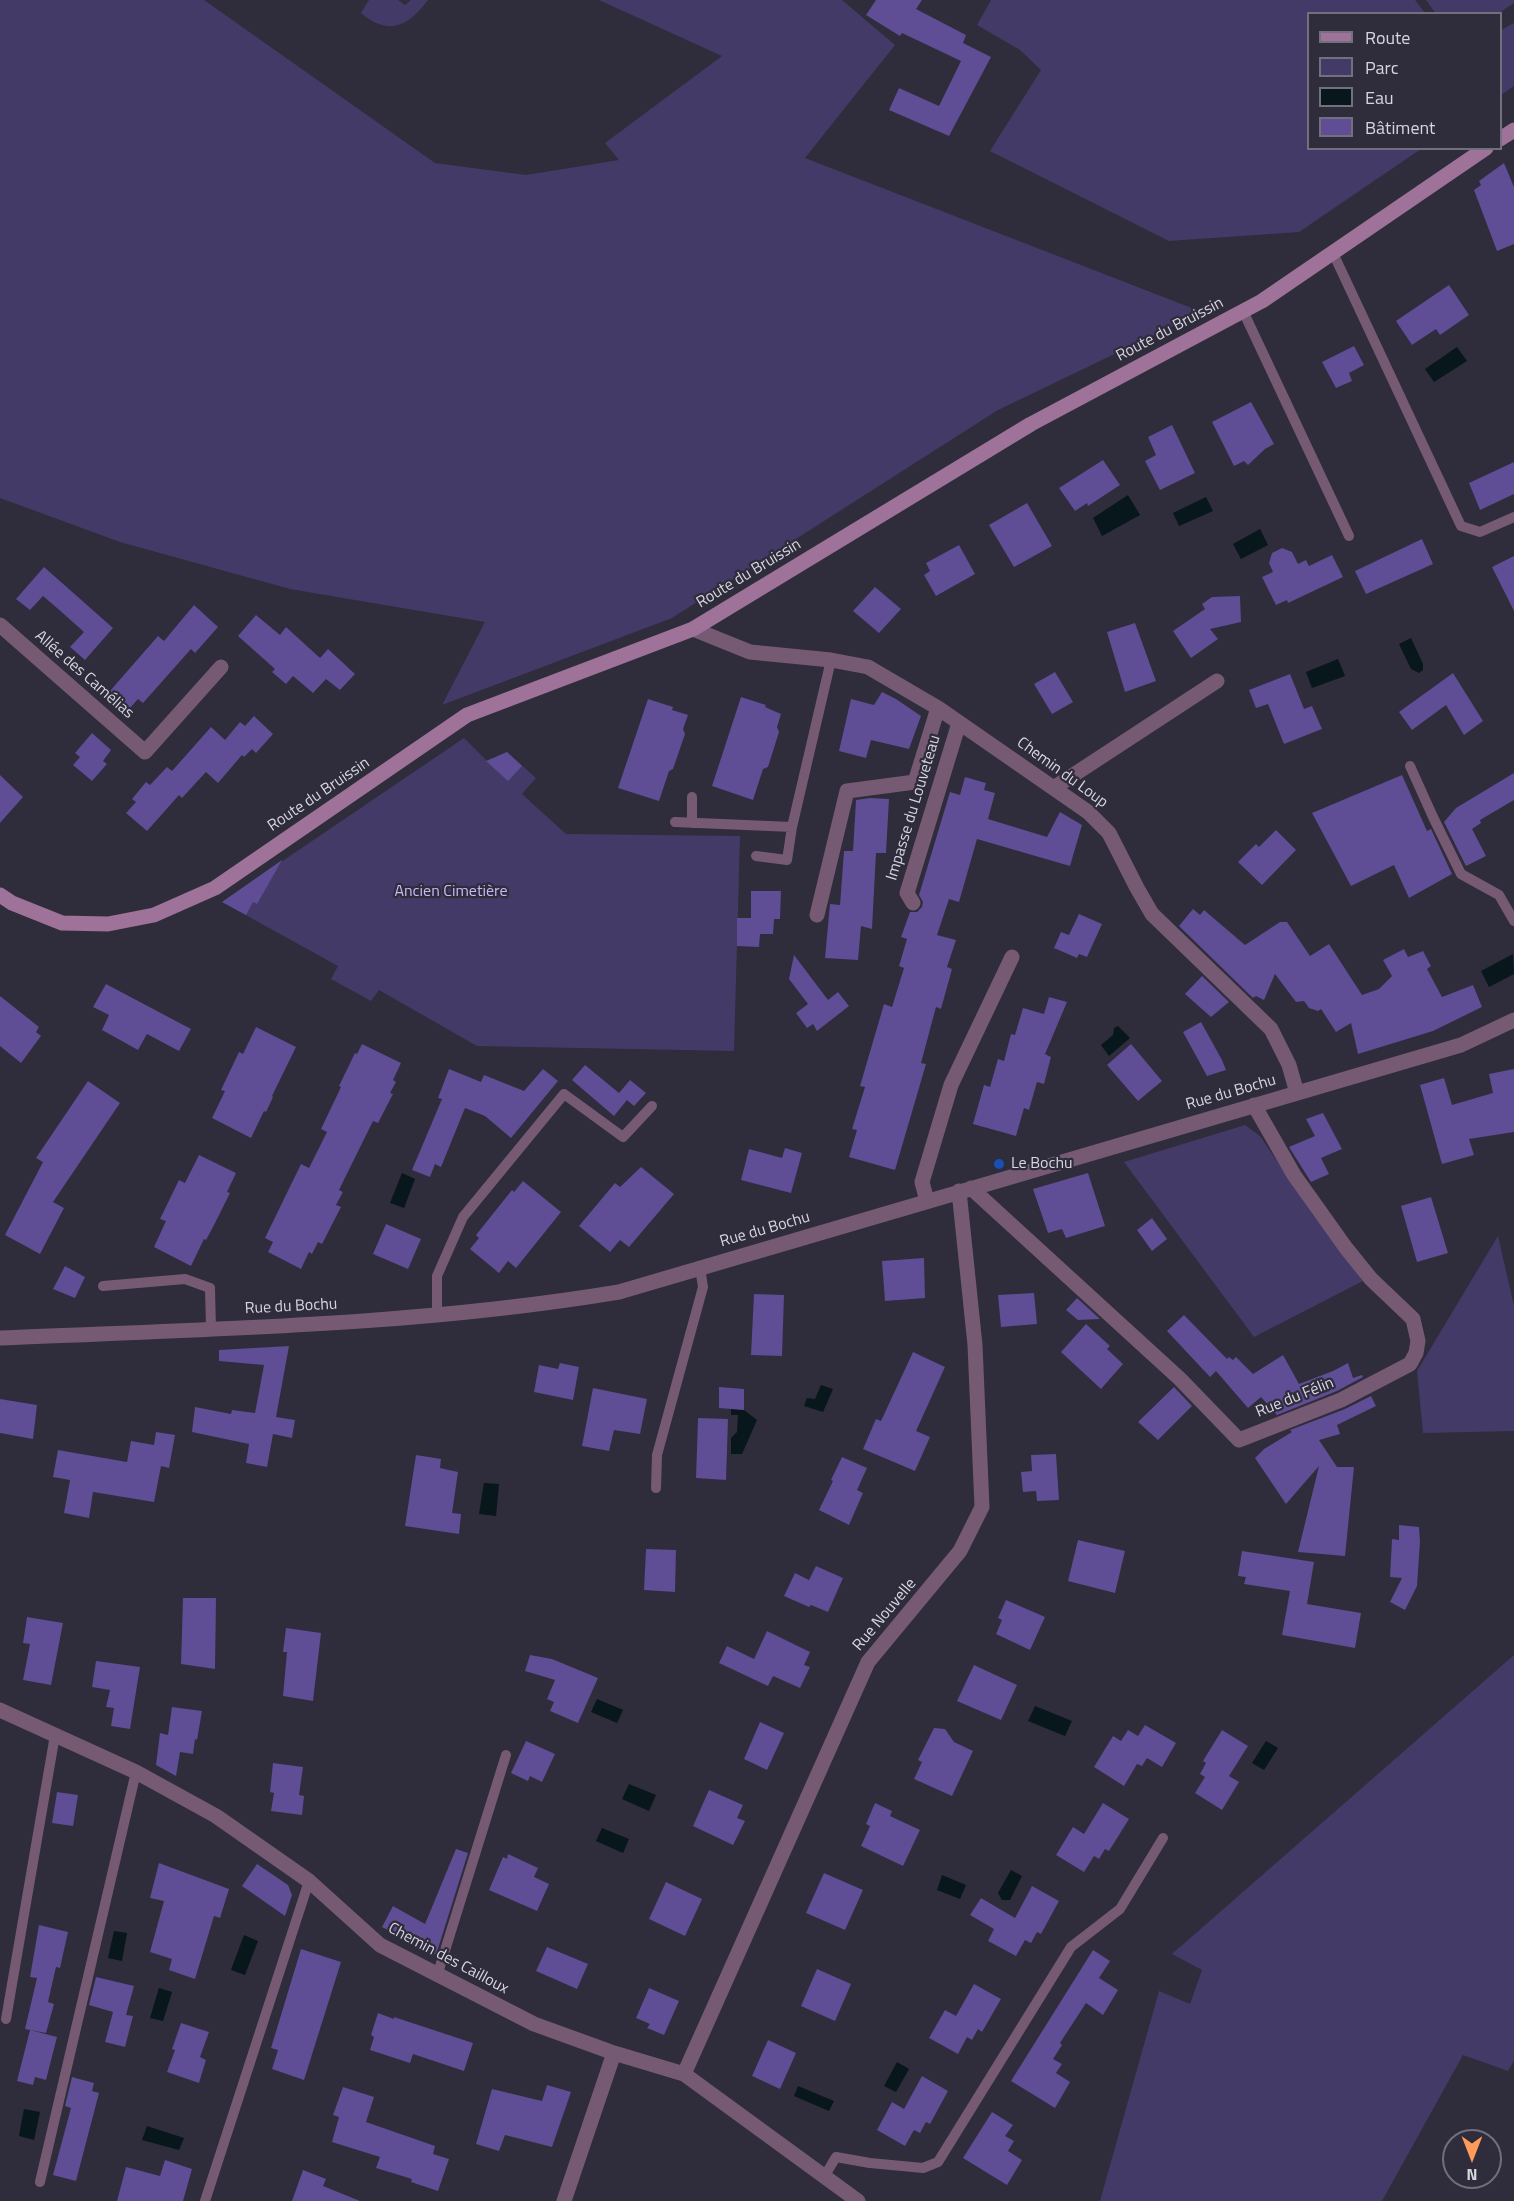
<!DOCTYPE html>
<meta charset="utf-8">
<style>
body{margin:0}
#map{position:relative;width:1514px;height:2201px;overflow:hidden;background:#2f2c3b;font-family:"Titillium Web",sans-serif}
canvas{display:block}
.legend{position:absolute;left:1307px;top:12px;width:195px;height:138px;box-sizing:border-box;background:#2f2c3b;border:2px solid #72707d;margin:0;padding:8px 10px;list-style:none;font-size:18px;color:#d7d6e0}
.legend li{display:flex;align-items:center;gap:12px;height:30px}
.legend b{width:30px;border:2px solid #72707d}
.north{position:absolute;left:1442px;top:2129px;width:60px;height:60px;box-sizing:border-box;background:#2f2c3b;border:2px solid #72707d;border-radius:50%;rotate:180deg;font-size:16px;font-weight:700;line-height:24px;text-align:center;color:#d7d6e0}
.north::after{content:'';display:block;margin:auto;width:21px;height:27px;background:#ff9b5a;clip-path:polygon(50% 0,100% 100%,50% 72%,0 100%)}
</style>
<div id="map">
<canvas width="1514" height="2201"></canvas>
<ul class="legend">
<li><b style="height:8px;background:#9e7299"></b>Route</li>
<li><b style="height:16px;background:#443a67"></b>Parc</li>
<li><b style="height:16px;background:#07171b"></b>Eau</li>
<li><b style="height:16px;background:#5f4d95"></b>Bâtiment</li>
</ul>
<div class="north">N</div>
</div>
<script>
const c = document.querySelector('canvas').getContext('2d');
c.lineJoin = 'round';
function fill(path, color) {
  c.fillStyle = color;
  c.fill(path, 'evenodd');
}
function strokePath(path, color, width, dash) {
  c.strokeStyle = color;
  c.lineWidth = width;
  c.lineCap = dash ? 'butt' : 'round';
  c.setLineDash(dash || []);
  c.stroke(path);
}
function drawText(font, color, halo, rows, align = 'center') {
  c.font = font + ' "Titillium Web",sans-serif';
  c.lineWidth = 4.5;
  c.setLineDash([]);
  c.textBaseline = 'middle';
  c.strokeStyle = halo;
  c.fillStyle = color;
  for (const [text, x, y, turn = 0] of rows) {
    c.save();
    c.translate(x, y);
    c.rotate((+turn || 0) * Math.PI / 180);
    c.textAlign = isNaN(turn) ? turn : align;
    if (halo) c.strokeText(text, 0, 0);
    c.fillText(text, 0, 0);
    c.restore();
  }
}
fill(new Path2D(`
 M0,0H204L435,163L526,175L619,160L605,143L722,56L599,0H842L895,45L805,158L1202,312L998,410L672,618L442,705L485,622L290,589L120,542L0,498Z
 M369,0H398L405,5L411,0H428C408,27 388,36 361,13Z
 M991,0H1415L1425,13L1308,14V148L1421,149L1299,232L1169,241L990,151L1041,70L1020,50L977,25Z
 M1426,0H1514V3L1499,13L1436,14Z
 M1514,23V86L1501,95V30Z
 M464,738L489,763L496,757L507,752L536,778L522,794L566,834L740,836L734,1051L477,1046L379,990L371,1001L331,979L338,966L222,902Z
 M1245,1125L1260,1136L1315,1217L1363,1281L1254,1337L1124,1162Z
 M1498,1236L1514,1306V1431L1423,1433L1417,1371Z
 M1514,1655V2061L1508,2071L1463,2055L1382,2201H1100L1159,1991L1190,2004L1202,1970L1172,1954Z`), '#443a67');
fill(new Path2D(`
 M1457,347L1467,361L1434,382L1425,369Z
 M1128,495L1140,515L1102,536L1093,518Z
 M1206,497L1213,511L1179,526L1173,513Z
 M1260,529L1268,545L1241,559L1233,544Z
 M1411,638L1423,664V670L1419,673L1411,669L1399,644Z
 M1338,659L1345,676L1312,688L1306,672Z
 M1513,954L1514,974L1489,987L1481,971Z
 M1118,1026L1130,1038L1109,1056L1101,1045L1113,1035L1114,1028Z
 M402,1173L415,1179L404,1208L390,1203Z
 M821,1385L833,1389L823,1412L804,1406L807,1398L815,1399Z
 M731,1409L744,1410L757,1420L742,1454H731V1438L737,1432L738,1415H731Z
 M484,1483L499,1484L496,1516L479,1514Z
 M597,1699L623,1710L617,1723L591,1712Z
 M1035,1706L1072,1721L1065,1736L1028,1721Z
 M1266,1741L1278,1748L1264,1770L1252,1763Z
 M629,1784L656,1795L649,1811L622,1799Z
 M602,1828L629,1839L623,1853L596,1841Z
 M1011,1870L1022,1876L1010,1900H1002L998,1893Z
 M942,1875L966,1885L960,1899L937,1890Z
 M114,1931L127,1933L122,1961L108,1958Z
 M244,1935L258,1941L245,1975L231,1970Z
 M159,1988L172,1992L163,2021L150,2018Z
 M897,2062L909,2069L896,2092L884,2086Z
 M798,2086L834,2101L829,2111L794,2096Z
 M24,2109L40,2112L34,2140L19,2136Z
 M147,2126L184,2138L179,2150L142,2140Z`), '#07171b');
fill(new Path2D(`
 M876,0H922L916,9L966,35L963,43L991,57L949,136L889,110L899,88L939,106L961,61L902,33L900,36L866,15Z
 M1504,163L1514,187V244L1497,251L1474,190L1481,185L1479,181Z
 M1449,285L1469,315L1440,335L1436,329L1412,345L1396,321Z
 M1354,346L1364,365L1349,373L1352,381L1336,388L1322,362Z
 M1251,402L1274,444L1265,449L1248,465L1244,461L1234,466L1212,422Z
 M1172,425L1195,473L1160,490L1145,461L1156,455L1148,437Z
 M1103,460L1120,485L1088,506L1087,503L1075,511L1059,488Z
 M1514,462V494L1480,510L1469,483Z
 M1027,503L1052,546L1014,567L989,525Z
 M1422,539L1433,564L1366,594L1355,571Z
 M959,545L975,574L936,596L924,575L930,571L926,563Z
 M1282,548L1292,552L1298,564L1306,560L1309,566L1332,555L1343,577L1288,603L1287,600L1276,605L1262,577L1273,572L1269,563L1272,553Z
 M1514,556V611L1492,567Z
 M44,567L113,628L85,660L70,647L84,632L57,608L43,596L30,610L16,599Z
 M875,587L901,609L879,633L853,611Z
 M1240,596L1241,622L1210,629L1218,639L1191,658L1173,631L1205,609L1202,604L1212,597Z
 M194,605L218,627L195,653L191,649L143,703L138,699L130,708L110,691L158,636L164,641Z
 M256,615L280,635L286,627L320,658L328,649L355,674L340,690L326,679L313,693L293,676L286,684L272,672L275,669L238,636Z
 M1135,623L1156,681L1125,692L1107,632Z
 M1055,672L1073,702L1052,714L1034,684Z
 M1453,673L1483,721L1464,735L1446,705L1412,730L1399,712Z
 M1290,674L1304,709L1312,706L1322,729L1284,744L1268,704L1256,708L1249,690Z
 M882,692L896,699L921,716L909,749L871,740L866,758L839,751L851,699L874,705Z
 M741,697L766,705L765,707L781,714L777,727L779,732L768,767L763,769L753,800L712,786Z
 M648,699L673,707L672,710L688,715L683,729L685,734L673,769L669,771L659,801L618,788Z
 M254,716L273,734L256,753L252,749L244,757L242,755L218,783L206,772L182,798L179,795L147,831L126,813L136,802L132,799L146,782L150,785L167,767L172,771L211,727L225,740L240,722L245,726Z
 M92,733L111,750L103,761L107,764L92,781L73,765L80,757L75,753Z
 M507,752L522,766L508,781L486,761Z
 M1514,773V800L1480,820L1481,823L1472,829L1486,856L1466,866L1444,822L1456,808Z
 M0,775L23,797L0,823Z
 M1402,775L1427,831L1431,829L1452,874L1409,898L1394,865L1351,886L1312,813Z
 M965,777L986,783L984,790L995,793L988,819L1047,837L1060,812L1082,825L1070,866L977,839L959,902L949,899L937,935L956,940L947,967L952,969L941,1009L936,1007L921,1063L926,1064L895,1170L849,1157L857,1130L852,1129L865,1087L860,1086L884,1004L892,1007L904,968L899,966L907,939L901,937L910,912H917L922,907L923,902L919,895L950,792L960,795Z
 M870,798L889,799L886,853H876L872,929L861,926L858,960L825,958L830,904L840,905L844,851H853L856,800Z
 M1276,830L1296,850L1262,885L1238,862L1256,844L1259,847Z
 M282,860L257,904L253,902L246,915L222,902Z
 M751,891H781L780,919H774L773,934H760L759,947L737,946V918H751Z
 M1193,909L1200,915L1204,910L1245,945L1280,922H1287L1310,956L1329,944L1362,995L1379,989L1392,976L1383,960L1404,949L1408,957L1423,951L1431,966L1427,969L1442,997L1473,985L1482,1007L1433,1031L1358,1054L1351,1023L1336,1032L1321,1009L1318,1011L1309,1008L1304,1001L1296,1002L1275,974L1264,1000L1256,996L1253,998L1179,926Z
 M1079,914L1102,924L1087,957L1079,954L1077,958L1054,948L1061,932L1069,935Z
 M794,955L828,1000L838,992L849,1006L817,1031L813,1024L807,1028L796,1013L808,1004L789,979Z
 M1202,976L1229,1002L1211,1017L1185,994Z
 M106,984L191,1029L179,1051L147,1034L138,1050L102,1030L109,1015L93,1007Z
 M0,996L39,1027L36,1032L41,1036L21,1063L0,1046Z
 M1049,997L1067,1002L1045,1054L1051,1057L1044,1084L1037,1082L1029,1110L1024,1108L1016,1136L973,1124L984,1085L990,1087L998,1059L1004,1061L1011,1034L1015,1035L1023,1008L1044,1014Z
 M1201,1022L1222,1060L1226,1070L1207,1076L1183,1032Z
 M256,1027L296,1047L272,1096L273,1097L266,1112L264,1111L251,1138L212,1118L225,1091L221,1090L239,1052L243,1054Z
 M362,1044L401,1063L393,1080L396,1082L390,1093L393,1094L378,1123L373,1121L339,1190L343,1192L336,1205L341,1207L322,1244L318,1242L312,1254L309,1252L301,1269L268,1252L273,1242L265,1238L301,1164L309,1168L327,1132L321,1129L341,1087L339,1086L355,1053L357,1054Z
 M1131,1044L1162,1081L1138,1101L1107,1065Z
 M585,1065L619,1093L630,1080L646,1093L634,1106L621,1095L627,1100L614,1116L572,1080Z
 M449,1069L481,1082L484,1075L524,1091L543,1069L558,1081L511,1138L485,1116L465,1108L441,1167L435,1164L430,1177L412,1170L442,1099L438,1098Z
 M1514,1069V1132L1469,1139L1474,1155L1442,1164L1420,1085L1444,1078L1452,1105L1493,1093L1489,1074Z
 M88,1081L120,1103L53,1202L64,1208L40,1254L5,1235L43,1162L36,1158Z
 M1323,1113L1342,1149L1321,1158L1329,1174L1311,1182L1289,1147L1315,1136L1306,1119Z
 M785,1148L802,1153L791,1193L741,1180L749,1149L782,1158Z
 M199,1155L236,1173L227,1192L230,1193L213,1227L206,1240L204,1239L191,1266L154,1247L166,1221L160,1219L179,1180L185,1183Z
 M641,1167L674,1194L629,1247L620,1240L610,1252L579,1226L615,1183L620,1187Z
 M1088,1173L1105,1226L1066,1238L1062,1229L1048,1233L1033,1189Z
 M523,1181L561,1212L516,1268L508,1261L499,1273L470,1249L479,1238L476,1235L512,1190L514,1192Z
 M1431,1197L1448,1253L1417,1262L1401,1206Z
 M1152,1218L1167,1239L1152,1251L1137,1230Z
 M386,1224L421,1239L408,1269L373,1254Z
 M924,1258L925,1298L885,1301L882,1261Z
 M65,1266L85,1277L75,1298L53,1289Z
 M1034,1293L1037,1324L1001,1327L998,1295Z
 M754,1294L784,1295L782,1356L751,1355Z
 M1077,1298L1100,1319L1078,1320L1066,1310Z
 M1184,1315L1227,1359L1229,1357L1233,1360L1236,1357L1253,1374L1283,1355L1299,1384L1333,1371L1348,1363L1353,1378L1362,1375L1363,1377L1337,1391L1277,1415L1261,1397L1248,1408L1216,1371L1210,1377L1167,1331Z
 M1086,1324L1110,1346L1107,1349L1123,1364L1101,1389L1061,1352Z
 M289,1346L276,1417L295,1420L292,1438L273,1434L267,1467L246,1463L249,1444L192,1432L195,1407L231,1414L232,1410L255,1413L264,1365L219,1361V1350Z
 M913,1352L945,1367L916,1431L930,1437L915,1471L863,1449L876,1419L881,1421Z
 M560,1363L579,1367L573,1400L534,1392L539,1365L558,1369Z
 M719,1387L744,1389V1410L719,1408Z
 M1174,1387L1192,1406L1158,1440L1138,1422Z
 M593,1388L647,1399L640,1434L614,1430L609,1451L582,1446Z
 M1371,1396L1376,1406L1337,1425L1340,1434L1319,1440L1337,1467H1354L1345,1556L1298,1552L1319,1466L1286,1504L1255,1458L1264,1449L1292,1432L1290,1430L1345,1409Z
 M0,1399L37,1405L33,1439L0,1433Z
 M698,1418L728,1419L726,1480L696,1478Z
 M156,1432L175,1435L169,1468L161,1466L154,1502L93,1492L89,1518L64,1513L70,1480L53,1477L58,1450L127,1462L131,1441L154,1445Z
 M1056,1454L1059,1500L1037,1501L1036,1491L1023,1492L1021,1472L1032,1471L1031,1455Z
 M416,1455L441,1459L440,1468L458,1472L452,1513L461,1514L459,1534L405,1526Z
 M842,1457L867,1468L857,1490L863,1493L849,1525L819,1510L833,1481L831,1480Z
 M1399,1525L1419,1527L1420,1541L1417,1586L1405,1610L1390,1602L1402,1578L1390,1577L1392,1539L1399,1540Z
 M1078,1540L1125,1551L1115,1593L1068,1581Z
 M646,1549L676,1550L675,1592L644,1590Z
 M1242,1551L1314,1562L1307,1604L1361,1613L1355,1648L1282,1635L1290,1591L1244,1584L1246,1577L1238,1576Z
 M816,1566L843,1578L828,1612L811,1605L809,1607L784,1596L795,1573L809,1580Z
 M183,1598H216L215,1669L181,1664Z
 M1006,1600L1045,1617L1030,1650L996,1634L1002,1620L998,1618Z
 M27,1617L63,1623L51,1685L23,1680L30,1644L23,1643Z
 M286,1628L321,1633L313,1701L283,1696L287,1652H283Z
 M767,1631L810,1652L804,1665L810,1667L800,1688L773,1676L768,1686L719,1663L727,1646L754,1659Z
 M530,1655L552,1659L598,1678L578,1723L550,1711L554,1702L547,1699L555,1680L525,1671Z
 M96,1661L140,1667L130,1729L111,1726L114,1708L106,1707L110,1690L92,1687Z
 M974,1665L1017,1685L1001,1720L957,1701Z
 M172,1707L202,1711L197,1740L195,1739L193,1754L180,1752L176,1776L156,1765L160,1733L168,1735Z
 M760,1722L784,1733L767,1770L744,1759Z
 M1145,1725L1176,1743L1162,1767L1147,1758L1142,1766L1137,1764L1124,1786L1094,1767L1113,1736L1121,1741L1128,1730L1138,1736Z
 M934,1728L945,1729L954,1742L973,1751L952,1796L914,1779L922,1762L918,1760Z
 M1222,1730L1248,1746L1229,1776L1239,1782L1222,1810L1195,1793L1205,1777L1200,1774L1206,1763L1203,1761Z
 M526,1741L555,1754L542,1782L530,1776L528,1781L511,1773Z
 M273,1763L303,1767L299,1795L304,1796L302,1815L271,1811L274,1793L270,1792Z
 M709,1790L743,1805L737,1818L745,1821L733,1845L693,1826Z
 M57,1792L78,1795L73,1826L52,1823Z
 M875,1803L892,1811L890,1816L920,1830L903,1866L861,1846L870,1826L866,1824Z
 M1103,1803L1129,1819L1109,1851L1105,1849L1099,1859L1094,1856L1084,1872L1056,1855L1073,1827L1084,1834Z
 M456,1849L468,1853L436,1955L382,1927L393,1906L425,1924Z
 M508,1854L538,1868L534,1877L549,1884L537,1911L489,1890L503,1857L507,1859Z
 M159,1863L229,1889L220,1918L214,1916L195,1979L169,1970L172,1959L150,1952L164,1901L150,1898Z
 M257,1864L288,1885L292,1895L285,1916L242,1886Z
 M824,1873L863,1890L845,1930L806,1913Z
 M666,1882L702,1899L685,1936L649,1919Z
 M1032,1886L1059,1901L1041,1934L1037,1932L1031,1943L1025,1940L1016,1956L988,1941L994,1929L970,1915L981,1898L1015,1918Z
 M39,1925L68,1932L60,1968L56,1967L48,2002L54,2004L46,2033L25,2029L37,1978L30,1977Z
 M547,1947L588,1964L577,1989L536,1971Z
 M301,1949L341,1962L304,2080L272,2069L278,2050L271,2048Z
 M1093,1950L1110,1961L1099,1978L1118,1990L1103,2015L1086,2003L1060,2043L1062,2045L1053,2059L1062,2064L1056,2073L1070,2082L1055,2108L1011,2081Z
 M817,1969L851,1984L835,2021L801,2006Z
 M96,1977L134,1986L126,2015L133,2016L125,2047L105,2042L113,2012L89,2005Z
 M974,1984L1001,1999L982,2032L978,2029L972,2040L967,2037L958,2054L929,2038L945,2010L956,2016Z
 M649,1988L679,2001L664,2035L647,2028L650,2024L636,2018Z
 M378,2013L394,2019V2017L473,2043L464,2071L413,2054L410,2063L370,2050L374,2037L371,2035Z
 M181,2023L209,2032L200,2057L206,2060L199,2083L167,2072L175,2050L172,2049Z
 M30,2030L57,2037L46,2080L35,2077L33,2085L17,2081Z
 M768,2040L796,2053L780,2089L752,2076Z
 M922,2076L948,2091L930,2124L926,2122L920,2133L914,2130L905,2146L877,2130L892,2102L904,2109Z
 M72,2077L94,2083L92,2091L99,2093L76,2181L53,2175L71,2108L65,2106Z
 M547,2085L571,2092L552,2147L505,2135L499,2151L476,2144L492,2089L542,2101Z
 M343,2087L374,2097L366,2122L435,2146L433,2154L449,2159L438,2191L411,2182L412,2179L376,2168L380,2157L332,2142L339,2117L333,2115Z
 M992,2112L1013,2125L1005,2136L1014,2141L1008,2151L1022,2160L1007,2185L963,2158Z
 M165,2160L192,2169L183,2201H117L126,2167L160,2176Z
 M303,2170L326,2179L323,2186L360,2201H292Z`), '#5f4d95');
strokePath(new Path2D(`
 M1333,253L1461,526L1480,532L1514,517
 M1243,311L1349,536
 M1410,766L1433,817L1461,874L1499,895L1514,921
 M692,797V823
 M675,822L792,827L831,660
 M756,856L787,860L792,827
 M103,1286L185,1279L210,1288L211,1329
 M437,1316V1276L463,1217L564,1094L623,1137L652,1106
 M656,1488L657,1455L703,1287L700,1268
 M437,1976L506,1755
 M6,2019L55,1735
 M824,2177L836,2157L870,2163L923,2168L938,2162L1071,1947L1120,1909L1163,1838
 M40,2182L136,1772
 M205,2201L309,1881`), '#765a73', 10);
strokePath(new Path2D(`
 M0,625L145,752L221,667
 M693,629L750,652L831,660L868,667L938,708L1088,812L1109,833L1137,888L1152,914L1271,1029L1289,1065L1297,1093
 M1055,787L1217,681
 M913,903L907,893L959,723
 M817,915L847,791L915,782L938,708
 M971,1188L1180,1379L1239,1440L1341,1400L1410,1364L1416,1353L1418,1341L1413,1319L1371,1279L1346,1248L1294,1175L1254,1105
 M927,1201L922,1182L951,1085L1012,957
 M0,1338C207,1329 414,1326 619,1292L1461,1045L1514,1020
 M0,1710L136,1772L216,1816L309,1881L380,1945L534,2024L614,2053L684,2074L858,2201
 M684,2074L868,1662L960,1551L982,1507L975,1345L959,1191
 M564,2201L614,2053`), '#765a73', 15);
strokePath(new Path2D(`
 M1500,139L1514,130
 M0,895L12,903L62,923L108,924L154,915L215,888L467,715L693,629L1031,424L1262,301L1486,148`), '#9e7299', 15);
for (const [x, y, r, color] of [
 [999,1164,6,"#1a4fb4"]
]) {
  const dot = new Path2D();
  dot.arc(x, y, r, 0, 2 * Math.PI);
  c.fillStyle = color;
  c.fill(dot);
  strokePath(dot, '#2f2c3b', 2);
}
drawText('16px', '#d7d6e0', '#2f2c3b', [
 ["Route du Bruissin",1170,330,-28],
 ["Route du Bruissin",749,574,-31],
 ["Allée des Camélias",84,675,41],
 ["Chemin du Loup",1062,773,36],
 ["Route du Bruissin",319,795,-34],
 ["Impasse du Louveteau",914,808,-73],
 ["Rue du Bochu",1231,1093,-16],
 ["Rue du Bochu",765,1230,-16],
 ["Rue du Bochu",291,1307,-3],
 ["Rue du Félin",1295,1398,-22],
 ["Rue Nouvelle",885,1615,-50],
 ["Chemin des Cailloux",448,1959,28]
]);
drawText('16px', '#c6baf8', '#2f2c3b', [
 ["Ancien Cimetière",451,892]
]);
drawText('16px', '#d7d6e0', '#2f2c3b', [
 ["Le Bochu",1011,1164]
], 'left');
</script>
